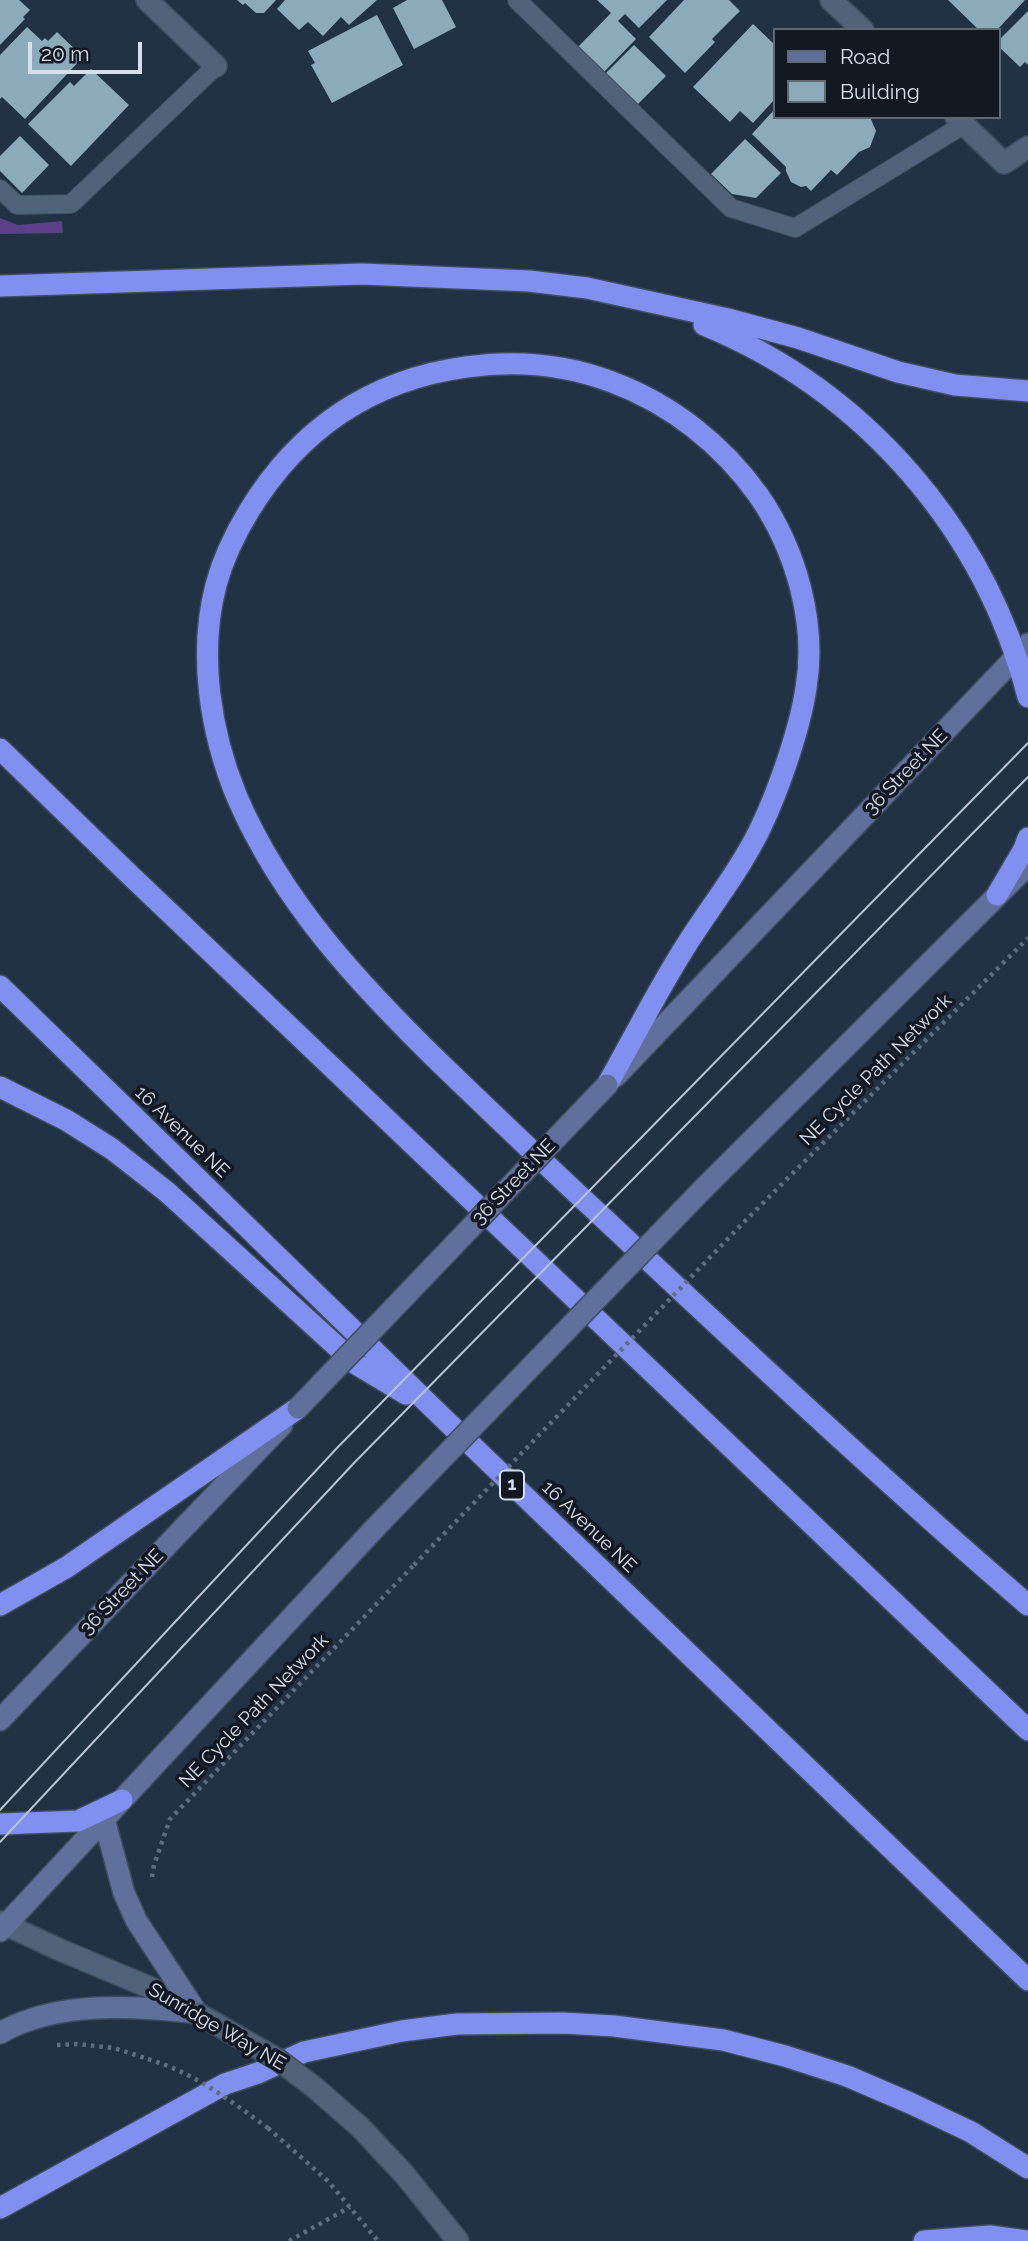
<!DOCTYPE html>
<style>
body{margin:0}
#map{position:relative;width:1028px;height:2241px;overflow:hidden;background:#213245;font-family:Raleway,sans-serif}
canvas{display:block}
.legend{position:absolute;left:773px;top:28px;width:228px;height:91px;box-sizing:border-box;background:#121922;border:2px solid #606973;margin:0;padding:9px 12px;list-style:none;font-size:21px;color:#d6e0ed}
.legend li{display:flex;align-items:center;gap:14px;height:35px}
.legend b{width:35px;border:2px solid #606973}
.scale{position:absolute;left:28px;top:42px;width:114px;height:32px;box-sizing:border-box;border:4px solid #d6e0ed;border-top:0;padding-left:9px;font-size:21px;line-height:24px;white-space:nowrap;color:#d6e0ed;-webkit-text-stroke:5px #121922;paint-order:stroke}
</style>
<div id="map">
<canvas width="1028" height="2241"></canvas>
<ul class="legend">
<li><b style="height:9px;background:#5f709d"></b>Road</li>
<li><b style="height:19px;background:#8babbb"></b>Building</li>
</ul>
<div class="scale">20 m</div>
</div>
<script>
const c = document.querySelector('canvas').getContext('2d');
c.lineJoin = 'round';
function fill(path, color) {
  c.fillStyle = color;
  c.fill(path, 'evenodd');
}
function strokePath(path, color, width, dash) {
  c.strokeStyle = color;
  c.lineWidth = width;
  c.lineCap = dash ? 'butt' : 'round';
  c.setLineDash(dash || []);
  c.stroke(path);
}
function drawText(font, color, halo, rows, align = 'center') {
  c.font = font + ' Raleway,sans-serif';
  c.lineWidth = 7;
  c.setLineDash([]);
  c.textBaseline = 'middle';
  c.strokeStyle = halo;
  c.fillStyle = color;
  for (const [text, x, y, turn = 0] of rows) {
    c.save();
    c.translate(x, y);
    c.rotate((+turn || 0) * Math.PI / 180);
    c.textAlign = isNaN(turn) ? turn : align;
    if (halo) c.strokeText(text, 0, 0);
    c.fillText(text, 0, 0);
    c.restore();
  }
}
fill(new Path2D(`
 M0,218L18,225L62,221L63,233L0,234Z`), '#5c418a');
fill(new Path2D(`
 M0,0H19L30,10L23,17L25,19L0,45Z
 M237,0H276L264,13H256L245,3L243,5Z
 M285,0H377L349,25L341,17L323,36L308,22L299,30L277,9Z
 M407,0H442L456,27L414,49L393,8Z
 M597,0H667L639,28L625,14L618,21L636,39L604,72L578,47L611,13Z
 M684,0H729L740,11L712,39L715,42L685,73L649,37Z
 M948,0H1025L997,30H979Z
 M1028,11V65L1025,62L1020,67L998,46V41Z
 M377,15L403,65L332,103L311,65L315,63L308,51Z
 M753,24L774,44V100L753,123L740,111L730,122L693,87Z
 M27,27L42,41L45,38L48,41L57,32L83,57L25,119L2,97L0,99V55Z
 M634,45L666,76L637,105L605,74Z
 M91,69L129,105L71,166L28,124L70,82L74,86Z
 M774,110V117H870L876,131L870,147L859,152L837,175L831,170L811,191L806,186L801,187L791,182L786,171V167L752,134Z
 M20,136L49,165L22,193L0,171V156Z
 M745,139L781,173L756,198L732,194L711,174Z`), '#8babbb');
const service = new Path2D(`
 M517,0L731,208L795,228L963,125
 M0,189L17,205L71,204L216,66`);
const minor = new Path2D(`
 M147,0L216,66
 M831,0L863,30
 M956,117L1004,163L1028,147`);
const tertiary = new Path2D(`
 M0,1922L58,1949L151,1988L197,2013
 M360,2127L404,2174L458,2241`);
const secondary = new Path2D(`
 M616,1076L1028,644
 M704,1188L1028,865
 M0,1720L282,1425
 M104,1819L124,1893L136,1920L197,2013
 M0,1931L375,1528
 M0,2033C58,2000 134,2006 197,2013`);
const motorway = new Path2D(`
 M0,286L362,274L529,281L587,288L728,319L798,338L898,372L955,385L1028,391
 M704,325C865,391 985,530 1028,697
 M0,749L129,874L1028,1730
 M997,895L1024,849L1028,838
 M0,986L439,1414L1028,1980
 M607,1085C634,1038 658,989 687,944C711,906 740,870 760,829C778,792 800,729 806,688C817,623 796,550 759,496C722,444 671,404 612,382C565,364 515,360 466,367C371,380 299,429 249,511C235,534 223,559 216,585C198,654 210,732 237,797C282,902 360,985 441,1064C493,1114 545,1164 598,1213C740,1346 881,1479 1028,1605
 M0,1087L66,1120L112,1149L167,1192L356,1364L406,1394
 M0,1605L67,1567L298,1408
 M0,1824L78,1821L122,1800
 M0,2208L225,2084L258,2073L304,2052L402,2031L457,2024L563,2023L614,2026L723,2040L785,2056L847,2076L910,2103L971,2132L1028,2168
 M924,2241L990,2236L1027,2241`);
strokePath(service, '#3e4d5d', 20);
strokePath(minor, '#3e4d5d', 24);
strokePath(tertiary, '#3e4d5d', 24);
strokePath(secondary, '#3e4d5d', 24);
strokePath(motorway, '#3e4d5d', 24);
strokePath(new Path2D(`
 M744,1222L1028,938
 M152,1877L154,1865L170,1819L414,1565
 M57,2045L77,2044L114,2048L148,2059
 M268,2128L328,2181L378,2241
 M289,2241L350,2207`), '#5f6e7f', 4.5, [3.5, 5]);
strokePath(service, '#506379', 18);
strokePath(minor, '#506379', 21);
strokePath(tertiary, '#506379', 21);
strokePath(secondary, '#5f709d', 21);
strokePath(motorway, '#818ff1', 21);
strokePath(new Path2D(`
 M0,1810L337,1448L1028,743
 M0,1842L354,1463L1028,777`), '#b8c3d1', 2);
const tertiaryBridge = new Path2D(`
 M197,2013L277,2059L314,2087L360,2127`);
const secondaryBridge = new Path2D(`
 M298,1408L607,1085
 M375,1528L704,1188`);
strokePath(tertiaryBridge, '#3e4d5d', 24, []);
strokePath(secondaryBridge, '#3e4d5d', 24, []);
strokePath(new Path2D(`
 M414,1565L744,1222
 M148,2059C195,2073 229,2100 268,2128`), '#5f6e7f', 4.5, [3.5, 5]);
strokePath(tertiaryBridge, '#506379', 21);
strokePath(secondaryBridge, '#5f709d', 21);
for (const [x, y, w] of [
 [512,1485,24]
]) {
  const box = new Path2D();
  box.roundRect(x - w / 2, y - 14.5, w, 29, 5);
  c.fillStyle = '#121922';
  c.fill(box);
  strokePath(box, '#d6e0ed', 2);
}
drawText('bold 18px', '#d6e0ed', null, [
 ["1",512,1485]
]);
drawText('19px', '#d6e0ed', '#121922', [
 ["36 Street NE",906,772,-46],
 ["NE Cycle Path Network",876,1070,-45],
 ["16 Avenue NE",182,1132,44],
 ["36 Street NE",514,1182,-46],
 ["16 Avenue NE",589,1527,44],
 ["36 Street NE",122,1592,-46],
 ["NE Cycle Path Network",254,1711,-46],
 ["Sunridge Way NE",217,2027,30]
]);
</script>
